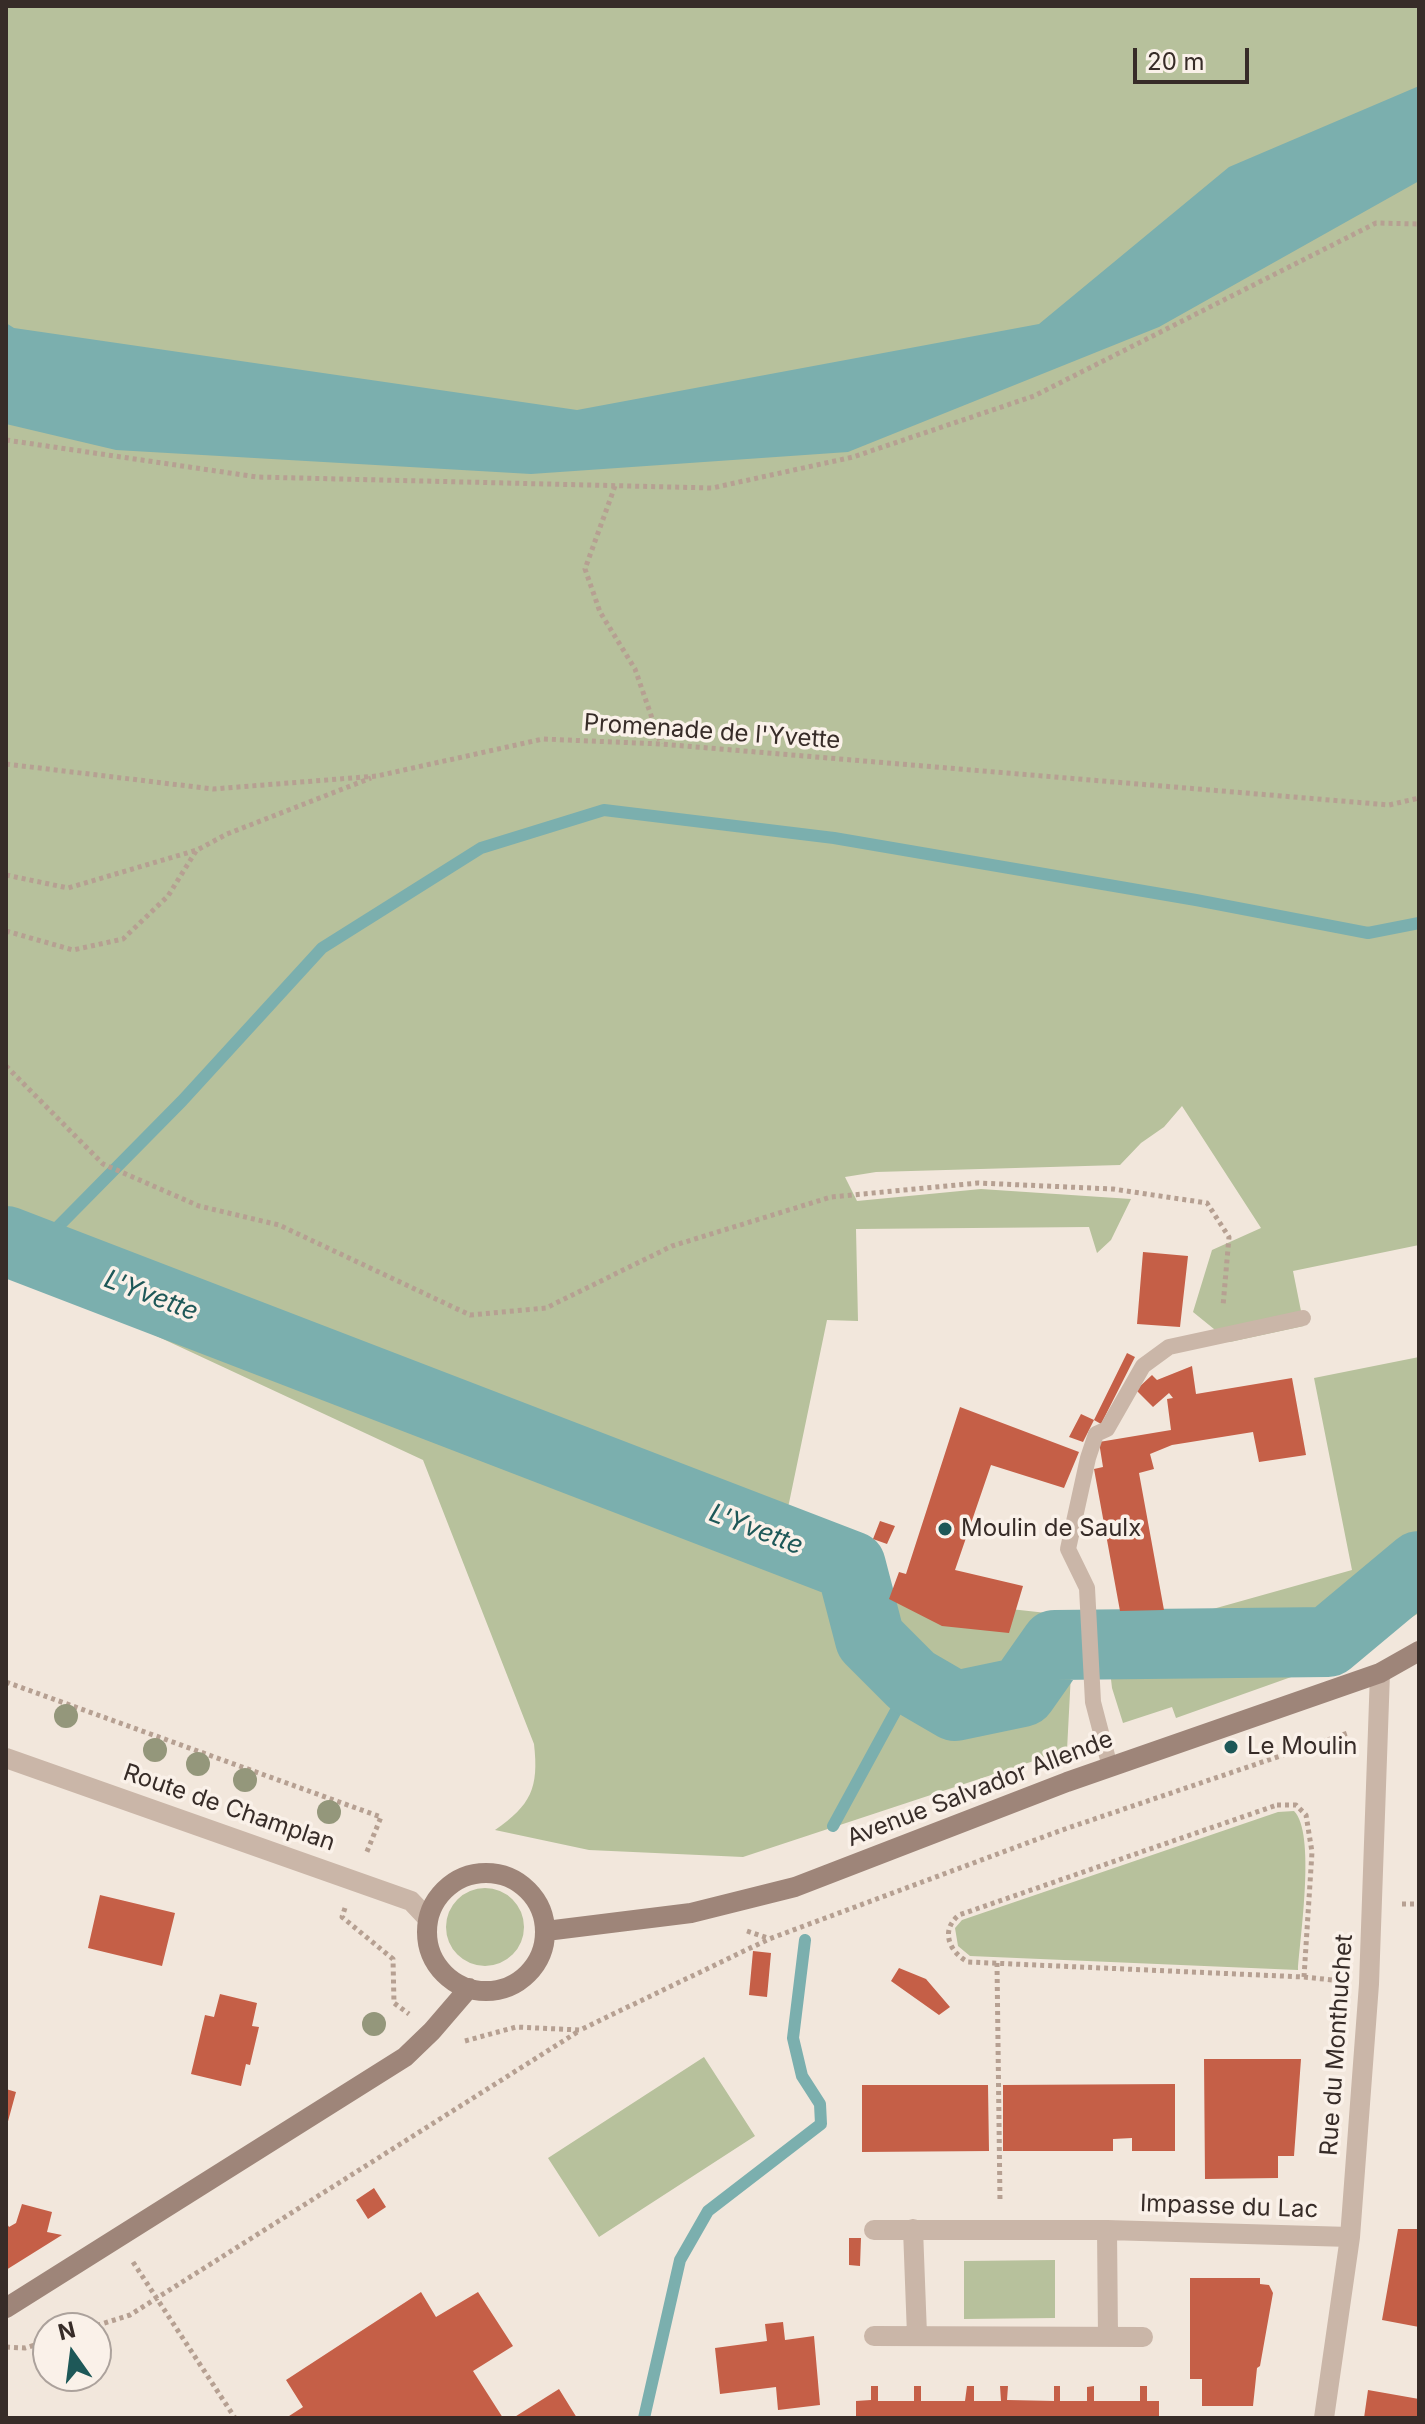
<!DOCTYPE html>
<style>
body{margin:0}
#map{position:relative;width:1425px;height:2424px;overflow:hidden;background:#f2e7dc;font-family:Inter,sans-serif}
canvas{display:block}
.frame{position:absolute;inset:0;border:8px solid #372c28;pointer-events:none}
.north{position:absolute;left:32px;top:2312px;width:80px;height:80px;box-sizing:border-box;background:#faf1e9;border:2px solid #aca29c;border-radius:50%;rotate:346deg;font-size:22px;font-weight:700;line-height:32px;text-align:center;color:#372c28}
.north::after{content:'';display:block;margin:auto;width:28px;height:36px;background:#1e5858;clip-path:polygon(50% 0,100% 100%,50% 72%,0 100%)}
.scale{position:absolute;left:1133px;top:48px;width:116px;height:36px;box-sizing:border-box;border:4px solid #372c28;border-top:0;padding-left:10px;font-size:24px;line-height:28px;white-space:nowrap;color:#372c28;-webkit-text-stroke:6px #faf1e9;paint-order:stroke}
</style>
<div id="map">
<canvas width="1425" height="2424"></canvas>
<div class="frame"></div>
<div class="north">N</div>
<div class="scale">20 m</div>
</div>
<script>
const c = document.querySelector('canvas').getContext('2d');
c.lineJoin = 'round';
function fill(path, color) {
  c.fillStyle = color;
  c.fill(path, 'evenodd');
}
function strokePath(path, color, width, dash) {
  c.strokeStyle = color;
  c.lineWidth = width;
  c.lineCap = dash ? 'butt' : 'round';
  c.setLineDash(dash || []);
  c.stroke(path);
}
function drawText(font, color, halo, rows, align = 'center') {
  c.font = font + ' Inter,sans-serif';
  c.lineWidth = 7;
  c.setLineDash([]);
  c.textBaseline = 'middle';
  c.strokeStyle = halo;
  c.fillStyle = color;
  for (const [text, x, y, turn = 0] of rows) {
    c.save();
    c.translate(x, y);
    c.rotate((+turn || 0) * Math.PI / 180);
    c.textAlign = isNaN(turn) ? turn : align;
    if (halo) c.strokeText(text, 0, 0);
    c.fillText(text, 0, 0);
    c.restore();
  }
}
fill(new Path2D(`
 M6,6H1419V1245L1293,1271L1304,1326L1230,1342L1193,1312L1212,1250L1261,1228L1182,1106L1164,1127L1141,1143L1120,1165L876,1172L845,1177L857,1201L981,1189L1131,1199L1111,1240L1097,1253L1089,1227L856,1229L858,1321L827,1320L789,1503L774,1553L883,1595L1074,1616L1067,1750L743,1857L589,1850L495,1830C531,1805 539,1788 534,1744L423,1460L6,1266Z
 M1419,1357V1613L1339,1660L1176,1718L1172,1707L1123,1723L1112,1688L1104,1618L1195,1614L1352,1570L1314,1378Z
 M1294,1811C1316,1833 1300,1937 1298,1970L970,1956L958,1946L955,1928L962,1920L1278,1812Z
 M446 1927a39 39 0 1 1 78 0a39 39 0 1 1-78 0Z
 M704,2057L755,2136L599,2237L548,2158Z
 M1055,2260V2318L964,2319V2261Z`), '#b7c19c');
fill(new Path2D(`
 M1419,86V181L1159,327L848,452L531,474L116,450L6,424V323L14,328L577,410L1039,324L1229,167Z`), '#7bafae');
strokePath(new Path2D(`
 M34,1251L182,1101L322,948L481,848L604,810L834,838L1196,900L1368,933L1419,923
 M833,1826L912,1681
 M644,2418L680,2260L708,2211L821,2124L820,2104L802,2076L793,2038L805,1940`), '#7bafae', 12);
strokePath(new Path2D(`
 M6,1241L851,1566L870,1639L912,1681L955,1706L1022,1692L1055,1645L1328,1642L1419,1566`), '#7bafae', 70);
fill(new Path2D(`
 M1143,1252L1188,1256L1180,1327L1137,1324Z
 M1127,1353L1135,1357L1101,1424L1094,1420Z
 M1192,1366L1196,1394L1292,1378L1306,1455L1259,1462L1253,1432L1172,1445L1150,1454L1154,1469L1139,1473L1164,1610L1120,1611L1094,1469L1103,1467L1099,1442L1171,1430L1167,1399L1173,1398L1169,1393L1153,1407L1136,1390L1152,1375L1157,1380Z
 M960,1407L1079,1452L1064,1488L991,1465L955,1570L1023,1586L1009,1633L942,1626L889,1599L899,1572L906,1574Z
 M1081,1414L1094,1420L1083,1442L1069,1437Z
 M880,1521L895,1526L887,1544L873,1539Z
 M100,1895L175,1913L162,1966L88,1948Z
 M753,1951L771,1953L767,1997L749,1995Z
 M899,1968L926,1979L950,2007L939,2015L891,1981Z
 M220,1994L257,2003L252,2026L259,2027L250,2065L246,2064L241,2086L191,2074L205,2015L214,2017Z
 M1204,2059H1301L1294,2156H1278V2178L1205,2179Z
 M1175,2084V2151H1132V2138L1113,2139V2151H1003V2085Z
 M862,2085H988L989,2151L862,2152Z
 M6,2089L16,2092L7,2125H6Z
 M374,2188L386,2207L368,2219L356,2200Z
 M22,2204L52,2212L47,2232L62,2235L6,2270V2222L9,2227L16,2223Z
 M1398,2229H1419V2327L1382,2320Z
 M849,2238H861L860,2266L849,2265Z
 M1190,2278H1260V2284L1269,2285L1273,2293L1260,2366L1257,2368L1253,2406H1202V2379H1190Z
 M421,2292L436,2317L478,2292L513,2346L473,2371L503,2418H286L303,2407L286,2380Z
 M783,2322L785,2340L814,2336L820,2405L778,2410L776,2387L720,2394L715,2348L767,2341L765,2324Z
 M871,2386H878V2401H914V2386H921V2401H965L967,2386H974V2401H1001L1000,2386H1008L1007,2400L1054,2401V2386H1060V2401H1087V2387L1094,2386V2401H1140V2386H1147V2401H1159V2418H856V2401L871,2400Z
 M559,2389L577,2418H513Z
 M1368,2390L1419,2399V2418H1364Z`), '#c55f47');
strokePath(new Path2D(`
 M6,440L257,477L712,488L853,457L1034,396L1376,223L1419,224
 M615,486L585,569L600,612L635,669L661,744
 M6,764L213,789L377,776L543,739L661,744L1389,805L1419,798
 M6,875L68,888L197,850L227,834L371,778
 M6,931L73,950L123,939L168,896L196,851
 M6,1066L103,1164L199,1206L279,1225L470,1315L546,1308L672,1246L831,1197L978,1183L1113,1189L1207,1203L1229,1237L1223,1306
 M6,1682L381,1817L366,1854
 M1277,1805H1296L1306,1815L1312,1852L1304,1977L968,1962C949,1952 940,1930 959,1915Z
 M1402,1904H1419
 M345,1908L342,1917L393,1959L394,2003L409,2014
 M747,1931L768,1938
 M997,1963L1000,2202
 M1304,1977L1342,1981
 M465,2041L516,2027L580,2030L769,1939L1062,1830L1348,1733
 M133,2262L235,2418
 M89,2328L130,2315L579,2031
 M6,2347L25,2348L48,2341`), '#b6a092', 5, [4, 4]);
strokePath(new Path2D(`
 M1110,1767L1093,1702L1087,1588L1068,1549L1088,1458L1096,1434L1107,1429L1143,1366L1169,1347L1303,1318`), '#cab6a8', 16);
strokePath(new Path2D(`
 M913,2229L917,2335
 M874,2230H1107L1350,2237
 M1107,2230L1108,2337
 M874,2336L1143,2337
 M1324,2418L1350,2237L1369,1984L1380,1673`), '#cab6a8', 20);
strokePath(new Path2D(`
 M6,1758L411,1901L428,1919`), '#cab6a8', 20);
strokePath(new Path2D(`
 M427 1932a59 59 0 1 1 118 0a59 59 0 1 1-118 0Z
 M546,1931L691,1913L795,1887L1067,1782L1380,1673L1419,1651
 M6,2308L405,2057L432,2031L469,1988`), '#9e8579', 20);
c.fillStyle = '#94977b';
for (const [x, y] of [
 [66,1716],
 [155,1750],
 [198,1764],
 [245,1780],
 [329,1812],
 [374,2024]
]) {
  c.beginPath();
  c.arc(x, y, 12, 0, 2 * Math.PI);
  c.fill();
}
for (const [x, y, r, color] of [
 [945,1529,8,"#1e5858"],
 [1231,1747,8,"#1e5858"]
]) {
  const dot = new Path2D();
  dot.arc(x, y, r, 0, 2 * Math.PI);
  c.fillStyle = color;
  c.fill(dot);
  strokePath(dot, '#faf1e9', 3);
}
drawText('24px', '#372c28', '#faf1e9', [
 ["Promenade de l'Yvette",712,732,4],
 ["Avenue Salvador Allende",980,1789,-21],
 ["Route de Champlan",229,1808,19],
 ["Rue du Monthuchet",1337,2045,-86],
 ["Impasse du Lac",1229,2207,2]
]);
drawText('24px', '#372c28', '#faf1e9', [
 ["Moulin de Saulx",961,1529],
 ["Le Moulin",1247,1747]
], 'left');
drawText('italic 26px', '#1e5858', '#faf1e9', [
 ["L'Yvette",151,1296,21],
 ["L'Yvette",756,1530,21]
]);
</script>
